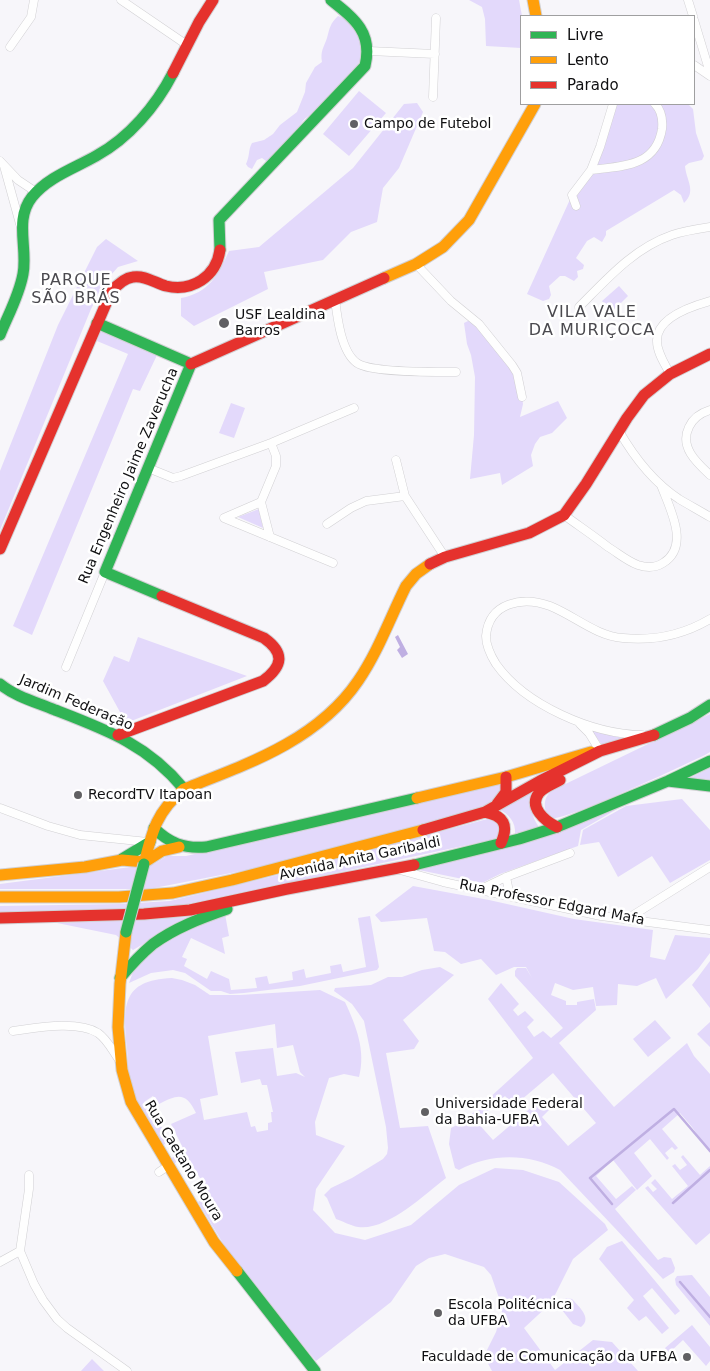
<!DOCTYPE html>
<meta charset="utf-8">
<style>
body{margin:0}
#map{position:relative;width:710px;height:1371px;overflow:hidden;background:#f7f6fa;font-family:"DejaVu Sans",sans-serif}
canvas{display:block}
.legend{position:absolute;left:520px;top:15px;width:175px;height:90px;box-sizing:border-box;background:#fff;border:1px solid #9f9fa0;margin:0;padding:6px 9px;list-style:none;font-size:15px;color:#101012}
.legend li{display:flex;align-items:center;gap:10px;height:25px}
.legend b{width:25px;border:1px solid #9f9fa0}
</style>
<div id="map">
<canvas width="710" height="1371"></canvas>
<ul class="legend">
<li><b style="height:6px;background:#30b455"></b>Livre</li>
<li><b style="height:6px;background:#ff9f0a"></b>Lento</li>
<li><b style="height:6px;background:#e5322d"></b>Parado</li>
</ul>
</div>
<script>
const c = document.querySelector('canvas').getContext('2d');
c.lineJoin = 'round';
function fill(path, color) {
  c.fillStyle = color;
  c.fill(path, 'evenodd');
}
function strokePath(path, color, width, dash) {
  c.strokeStyle = color;
  c.lineWidth = width;
  c.lineCap = dash ? 'butt' : 'round';
  c.setLineDash(dash || []);
  c.stroke(path);
}
function drawText(font, color, halo, rows, align = 'center') {
  c.font = font + ' "DejaVu Sans",sans-serif';
  c.lineWidth = 5;
  c.setLineDash([]);
  c.textBaseline = 'middle';
  c.strokeStyle = halo;
  c.fillStyle = color;
  for (const [text, x, y, turn = 0] of rows) {
    c.save();
    c.translate(x, y);
    c.rotate((+turn || 0) * Math.PI / 180);
    c.textAlign = isNaN(turn) ? turn : align;
    if (halo) c.strokeText(text, 0, 0);
    c.fillText(text, 0, 0);
    c.restore();
  }
}
fill(new Path2D(`
 M469,0H519L522,16L521,48L486,46L485,19L482,7Z
 M338,16C346,18 350,23 356,29C377,54 352,71 336,88C328,96 322,106 314,116L311,115C302,118 300,127 296,134C291,142 281,151 273,154L274,159L266,165V161L262,158L257,160L252,169L248,167L246,164C250,156 248,150 252,143L264,140L273,134L280,125L297,112L305,92L306,83L315,67L322,62C320,51 324,47 327,38C330,27 330,24 338,16Z
 M359,91L386,113L349,156L323,134Z
 M417,103L423,112L399,168L383,188L377,222L351,232L323,260L264,272L268,289L194,326L181,316V298C209,293 218,275 229,251L259,247L353,168L404,104Z
 M615,104H688L693,109L696,133L704,156L702,160L689,163L685,166C686,180 697,191 684,203L681,195L674,190L606,231V235L602,242L594,237L587,241L576,258L584,265L583,269L577,271L578,277L574,281L565,276H560L549,286L551,295L549,299L543,301L527,294L572,195L589,173Z
 M106,239L138,261L118,267L105,282L91,309L0,530V471L58,325L97,247Z
 M619,286L628,296L611,313L602,301Z
 M472,319L517,373L522,397L523,404L520,417L558,401L567,418L552,433L540,437L535,444L531,455L533,466L502,485L500,473L470,479L474,435L475,377L471,355L467,344L464,323Z
 M101,330L158,353L140,391L133,389L32,635L13,626L128,354L97,341Z
 M231,403L245,408L234,438L219,433Z
 M259,509L263,528L238,517Z
 M138,637L247,676L126,723L103,681L114,656L129,662Z
 M710,714V752L705,755C686,764 564,822 552,818C546,816 544,808 545,802C546,796 549,793 553,790Z
 M589,727L622,738L602,745Z
 M710,768V783L686,780Z
 M504,784L507,791L484,809L257,868L149,889H0V884L154,864L167,856H186L489,786Z
 M533,790C531,804 530,815 539,827L515,834C516,822 509,814 498,809Z
 M682,799L710,830V860L670,883L652,856L618,877L599,842L580,845L583,830L626,806Z
 M619,808L581,830L578,846L500,874L482,883L419,870L522,841Z
 M491,818L503,827L496,839L170,908L88,912H0V906L120,904L170,901L270,877Z
 M413,886L489,900L574,919L653,930L650,957L665,960L675,935L710,938V953L698,969L666,999L656,978L637,986L618,984L617,1005L596,1006L593,987L573,990L555,983L551,995L566,1001V1005H577V1002L594,999L596,1010L559,1043L614,1107L687,1043L694,1056L710,1074V1153L692,1127L680,1113L662,1129L678,1148L675,1150L672,1147L665,1153L669,1158L667,1160L650,1139L634,1153L652,1176L637,1190L613,1160L596,1176L616,1199L632,1186L636,1190L615,1209L658,1260L664,1257L671,1258L675,1268L674,1272L663,1279L560,1170C529,1153 490,1153 459,1170L455,1168L449,1144L451,1128L463,1122L533,1058L488,999L501,983L519,1004L513,1010L518,1016L525,1011L534,1020L527,1027L534,1037L543,1031L551,1038L563,1028L515,976V971L517,968H526L532,978L526,967H514L496,975L481,959L461,964L445,952L434,951L427,918L381,922L375,915ZM553,1073L596,1123L568,1146L542,1117L549,1110L540,1100L493,1140L476,1121L505,1096L514,1106Z
 M225,914L229,936L222,938L225,954L191,938L182,957L187,959L184,966L207,979L211,971L229,979L231,990L257,988L255,978L267,976L269,984L293,980L292,972L304,969L306,978L331,973L330,966L341,964L343,972L366,967L358,918L370,916L379,967L377,970L300,986L244,993L230,994L221,991H211L185,973L173,970L151,973L129,983L138,958L156,944Z
 M190,917L133,950L116,935L57,923Z
 M710,961V1008L692,985Z
 M440,967L454,975L403,1020L419,1041L414,1049L386,1053L400,1128L428,1126L446,1178C424,1195 387,1231 358,1227C351,1226 343,1221 336,1219L327,1198L324,1195L331,1188L352,1178L383,1159L387,1154L388,1148L386,1127L364,1021L352,1004L334,991L335,988L371,985L388,977H402L422,970Z
 M172,978L182,980L195,985L210,995H240L320,990L345,1002C356,1026 366,1050 359,1077L344,1074L329,1078L315,1122L316,1135L345,1146L316,1189L313,1210L335,1233L365,1240L411,1225L459,1185L495,1168L523,1170L559,1182L605,1224L608,1230L573,1259L551,1303L524,1328L555,1370L593,1340L612,1342L638,1371H492L484,1356L496,1332L502,1313L500,1301L491,1275L484,1267L445,1254L429,1258L416,1266L391,1302L316,1361L238,1268L198,1202L210,1195L187,1156L173,1164L170,1159L184,1150L171,1124L196,1113C186,1092 178,1094 159,1104L153,1096L144,1102C152,1115 163,1127 169,1140L166,1144L162,1145C152,1127 139,1109 132,1090C127,1077 128,1061 127,1048C123,1007 121,980 172,978ZM275,1024L277,1048L293,1045L300,1072L305,1077L296,1073L277,1076L273,1048L235,1052L241,1083L260,1079L262,1085H267L273,1112H271L272,1122L268,1123V1130L257,1132L255,1126L251,1127L247,1112L204,1120L200,1099L218,1095L208,1036Z
 M655,1020L671,1038L648,1057L633,1039Z
 M710,1022V1047L697,1034Z
 M683,1155L700,1175L710,1166V1233L696,1245L645,1188L648,1186L653,1192L657,1189L651,1183L655,1179L672,1199L688,1186L672,1166L675,1164L680,1170L687,1165L681,1157Z
 M622,1241L680,1311L675,1315L652,1288L643,1296L669,1328L662,1334L646,1316L639,1321L627,1308L634,1300L599,1259L607,1247Z
 M692,1275L710,1297V1326L676,1285L675,1279L677,1276Z
 M566,1298L572,1299C578,1306 593,1318 581,1327L573,1324L562,1310L563,1303Z
 M692,1325L710,1347V1361L706,1366L683,1340L669,1353L665,1348Z
 M92,1359L104,1371H81Z`), '#e3d9fb');
fill(new Path2D(`
 M398,635L408,654L402,658L397,650L400,647L395,637Z`), '#bfafe2');
strokePath(new Path2D(`
 M673,1203L710,1170
 M612,1204L590,1178L674,1109L710,1151
 M680,1282L710,1317`), '#bfafe2', 2.5);
const street = new Path2D(`
 M121,0L187,45
 M688,0L693,16
 M694,20L710,73
 M10,47L31,17L34,0
 M369,51L435,54
 M694,65L710,76
 M433,97L436,18
 M0,161L18,180L36,192
 M4,166L20,224
 M591,170C622,166 656,167 662,129C663,119 662,111 655,104
 M576,206L572,195L591,170L600,147L613,104
 M416,264L451,301L479,324L512,365L517,373L522,397
 M335,299C337,316 341,352 357,363C371,373 437,372 456,372
 M579,307C607,279 634,248 672,235C684,231 697,229 710,227
 M670,374C665,364 657,353 657,341C656,318 692,306 710,301
 M710,410C700,413 693,418 689,427C679,447 697,463 710,475
 M619,431C634,457 653,482 679,499C689,505 700,511 710,517
 M271,443L276,456V466L261,502L224,518L333,563
 M396,460L405,496L445,557
 M148,468L173,478L181,476L271,443L354,408
 M261,502L270,537
 M564,515C579,526 594,536 608,547C618,553 627,561 638,565C647,568 655,568 663,563C691,546 669,507 661,485
 M327,524L351,508L366,501L405,496
 M66,667L105,572
 M580,724L589,733L600,751
 M642,735C592,734 525,705 496,664C491,656 486,646 486,636C489,602 523,596 550,606C575,616 596,636 623,638C655,641 683,635 710,619
 M0,808L48,826L80,835L148,842
 M400,870L443,882L601,916L710,930
 M506,877L510,896
 M481,889L506,877L570,853
 M627,919L710,867
 M13,1031C36,1028 77,1020 98,1033C108,1040 113,1052 120,1061
 M159,1172L168,1166
 M29,1175V1189L20,1251L34,1284L43,1300L57,1319L67,1328L127,1371
 M0,1262L20,1251`);
const fast = new Path2D(`
 M220,250L219,220L365,66C373,33 355,19 331,0
 M97,323L191,364
 M0,335C8,315 19,296 23,274C28,248 14,220 32,197C48,177 75,168 96,156C129,138 156,106 173,73
 M162,596L105,572L191,364
 M0,684C16,697 36,702 55,710C107,730 148,745 184,789
 M654,735L690,718L710,705
 M668,781L710,786
 M154,828C169,843 184,849 206,847L417,798
 M122,859L150,842
 M414,865L519,839L557,827L668,781L710,761
 M120,978C130,966 141,954 153,944C175,928 201,918 227,909
 M237,1271L315,1371`);
const slow = new Path2D(`
 M533,0L536,16
 M384,278L416,264L443,247L469,220L535,104
 M417,798L506,777L591,752
 M144,864C152,831 157,811 184,789C248,764 318,740 358,681C378,652 390,618 406,586L416,574L430,564
 M0,875L85,867L122,860L145,862L162,851L179,847
 M0,897H119L173,893L232,880L423,830
 M126,932L120,984L118,1027L122,1070L131,1102L214,1242L237,1271`);
const jam = new Path2D(`
 M173,73L199,22L213,0
 M191,364L384,278
 M0,549L111,292C117,285 124,278 133,277C145,275 155,283 166,286C192,292 216,277 220,250
 M430,564L445,557L529,533L564,515L586,484L627,418L644,395L670,374L710,354
 M118,735L263,681C283,666 285,653 264,638L162,596
 M497,804L506,792V777
 M485,812C504,816 509,825 501,843
 M557,827C545,821 528,807 539,793C544,787 553,784 560,780
 M423,830L485,812L540,781L600,751L654,735
 M0,918L144,914L190,910L287,889L414,865`);
strokePath(street, '#d1d0d3', 9);
strokePath(fast, '#d1d0d3', 13);
strokePath(slow, '#d1d0d3', 13);
strokePath(jam, '#d1d0d3', 13);
strokePath(street, '#fefefe', 8);
strokePath(fast, '#30b455', 11);
strokePath(slow, '#ff9f0a', 11);
strokePath(jam, '#e5322d', 11);
const fastBridge = new Path2D(`
 M126,932L144,864`);
strokePath(fastBridge, '#d1d0d3', 13, []);
strokePath(fastBridge, '#30b455', 11);
for (const [x, y, r, color] of [
 [354,124,5,"#616063"],
 [224,323,6,"#616063"],
 [78,795,5,"#616063"],
 [425,1112,5,"#616063"],
 [438,1313,5,"#616063"],
 [687,1357,5,"#616063"]
]) {
  const dot = new Path2D();
  dot.arc(x, y, r, 0, 2 * Math.PI);
  c.fillStyle = color;
  c.fill(dot);
  strokePath(dot, '#fff', 2);
}
drawText('14px', '#101012', '#fff', [
 ["Campo de Futebol",364,124],
 ["USF Lealdina",235,315],
 ["Barros",235,331],
 ["RecordTV Itapoan",88,795],
 ["Universidade Federal",435,1104],
 ["da Bahia-UFBA",435,1120],
 ["Escola Politécnica",448,1305],
 ["da UFBA",448,1321],
 ["Faculdade de Comunicação da UFBA",677,1357,"right"]
], 'left');
drawText('14px', '#101012', '#fff', [
 ["Rua Engenheiro Jaime Zaverucha",129,476,-67],
 ["Jardim Federação",76,703,23],
 ["Avenida Anita Garibaldi",360,859,-12],
 ["Rua Professor Edgard Mafa",552,903,11],
 ["Rua Caetano Moura",183,1161,59]
]);
c.letterSpacing = '1px';
drawText('16px', '#4b4a4f', '#fff', [
 ["PARQUE",76,281],
 ["SÃO BRÁS",76,299],
 ["VILA VALE",592,313],
 ["DA MURIÇOCA",592,331]
]);
c.letterSpacing = '0px';
</script>
